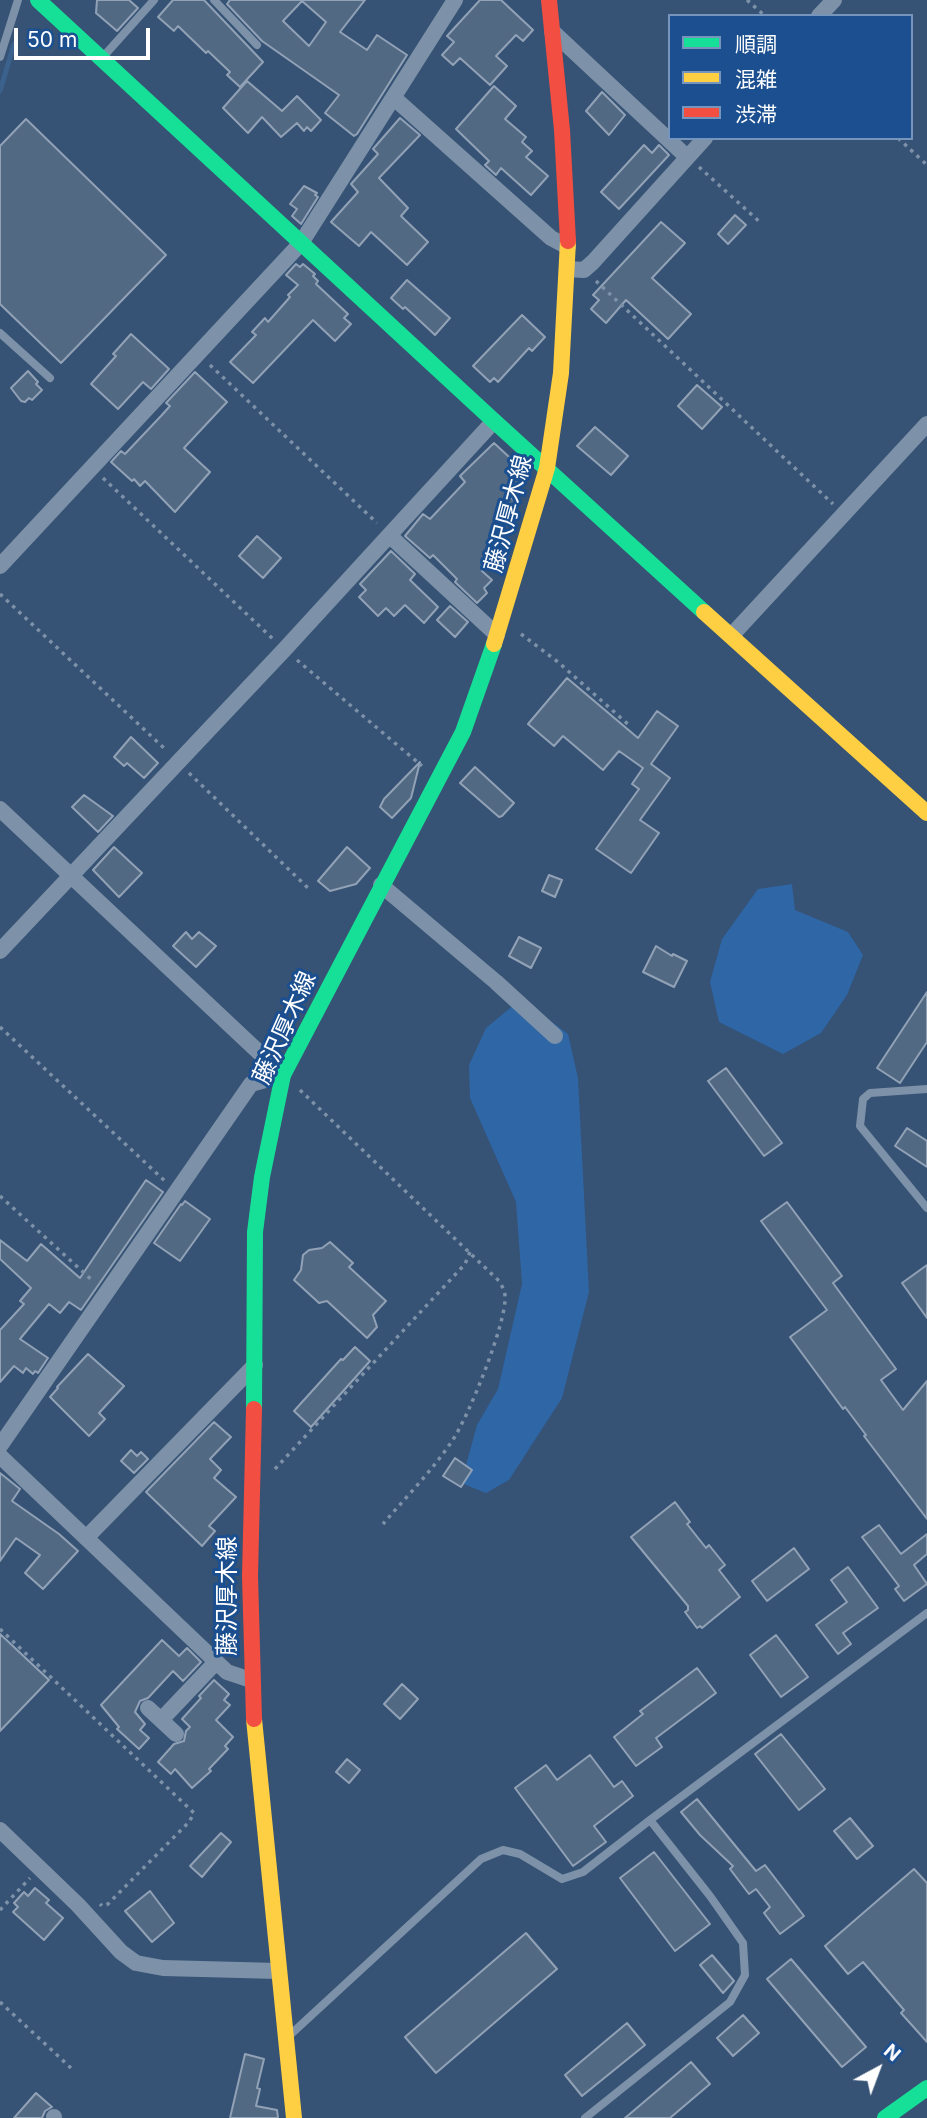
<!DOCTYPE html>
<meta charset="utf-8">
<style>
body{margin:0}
#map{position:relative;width:927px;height:2118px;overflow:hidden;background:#365274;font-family:Inter,"Noto Sans JP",sans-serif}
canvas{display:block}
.legend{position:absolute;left:668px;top:14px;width:245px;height:126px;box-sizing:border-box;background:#1b4f8f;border:2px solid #7695bc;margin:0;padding:9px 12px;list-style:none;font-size:21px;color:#fff}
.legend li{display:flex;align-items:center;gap:14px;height:35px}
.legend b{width:35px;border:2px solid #7695bc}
.north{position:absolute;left:843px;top:2034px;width:70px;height:70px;-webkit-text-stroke:5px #1b4f8f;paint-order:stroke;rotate:41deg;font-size:19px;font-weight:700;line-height:28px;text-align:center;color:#fff}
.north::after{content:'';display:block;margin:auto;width:24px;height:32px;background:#fff;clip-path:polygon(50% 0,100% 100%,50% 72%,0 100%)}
.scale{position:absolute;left:14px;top:28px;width:136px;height:32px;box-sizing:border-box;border:4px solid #fff;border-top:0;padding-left:9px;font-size:21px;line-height:24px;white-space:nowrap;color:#fff;-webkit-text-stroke:5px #1b4f8f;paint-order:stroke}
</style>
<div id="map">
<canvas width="927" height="2118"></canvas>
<ul class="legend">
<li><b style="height:9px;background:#16e098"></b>順調</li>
<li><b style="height:9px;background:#ffcf43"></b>混雑</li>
<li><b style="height:9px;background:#f24e42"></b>渋滞</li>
</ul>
<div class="north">N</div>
<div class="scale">50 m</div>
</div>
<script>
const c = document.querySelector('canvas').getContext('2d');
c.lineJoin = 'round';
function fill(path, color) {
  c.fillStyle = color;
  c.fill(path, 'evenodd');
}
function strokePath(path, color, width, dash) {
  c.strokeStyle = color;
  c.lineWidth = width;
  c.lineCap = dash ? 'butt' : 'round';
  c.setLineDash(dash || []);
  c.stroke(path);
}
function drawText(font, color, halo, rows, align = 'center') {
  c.font = font + ' Inter,"Noto Sans JP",sans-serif';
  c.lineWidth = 6;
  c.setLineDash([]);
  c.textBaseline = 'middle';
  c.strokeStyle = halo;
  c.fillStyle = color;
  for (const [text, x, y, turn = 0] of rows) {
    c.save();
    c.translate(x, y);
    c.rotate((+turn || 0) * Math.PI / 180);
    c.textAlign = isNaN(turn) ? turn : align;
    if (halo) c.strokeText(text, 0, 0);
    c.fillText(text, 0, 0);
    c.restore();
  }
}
fill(new Path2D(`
 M792,884L795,910L848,932L863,955L847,995L821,1033L783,1054L719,1022L710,982L722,939L758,889Z
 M521,999L568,1034L578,1078L589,1292L562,1398L509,1480L486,1493L461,1483L477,1425L498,1389L522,1284L516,1202L470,1098L469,1065L486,1028Z`), '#2f66a5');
strokePath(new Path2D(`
 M0,91L14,44`), '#3b618d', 5);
const building = new Path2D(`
 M97,0H129L138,8L117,31L96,13Z
 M173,0H204L263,62L240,87L227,75L230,72L208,51L206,53L178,26L174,31L158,17Z
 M230,0H365L340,32L367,50L377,35L407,55L357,134L354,136L325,113L339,95L262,41L227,4ZM302,1L326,22L309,46L283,21Z
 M480,0H501L533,30L523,41L516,35L496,56L507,66L490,85L460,58L453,65L442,55L454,42L447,36Z
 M247,81L282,111L297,96L321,120L311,131L307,127L304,131L297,123L281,137L262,117L248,133L223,108Z
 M494,86L516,106L505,119L526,137L522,142L532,151L526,157L548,176L531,195L501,168L496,175L485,165L489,161L456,129Z
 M602,92L625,115L609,135L586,111Z
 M400,118L420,135L379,178L408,208L401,216L428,242L407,265L371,232L359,246L331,222L358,192L351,184L378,154L373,149Z
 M26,119L166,255L61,363L0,304V146Z
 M644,145L652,153L659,145L669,155L619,209L601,192Z
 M304,186L317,193L315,195L318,197L301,224L292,216L297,209L290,204Z
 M735,215L746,225L728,244L718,234Z
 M661,222L685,243L652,278L691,314L668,339L626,300L606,323L591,309L599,300L593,295Z
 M296,264L300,267L303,264L315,274L313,276L318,281L316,284L348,314L344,318L351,324L335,341L313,320L253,383L230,362L256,335L252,332L265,318L268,322L290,297L288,295L298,285L286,275Z
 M407,280L450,318L435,335L405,307L403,309L391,298Z
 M522,315L545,337L532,351L529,348L498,382L494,378L490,382L473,366Z
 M131,334L169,369L151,389L143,382L118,409L91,384L116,356L113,354Z
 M28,371L38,382L36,384L42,390L32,400L29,398L25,402L21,401L11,388Z
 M195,372L227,402L184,448L210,472L175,512L145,481L140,486L134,479L132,481L111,462L121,451L125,454L161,416L170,406L166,403Z
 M697,385L722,407L702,429L678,406Z
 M595,427L628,456L611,475L577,446Z
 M494,443L521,468L519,471L523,478L509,496L517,503L506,514L512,519L491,541L501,550L482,571L492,580L484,588L487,593L477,603L455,582L457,579L433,555L430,558L405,536L423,514L430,519L465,482L460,476Z
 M257,536L281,558L263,578L239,556Z
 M391,551L415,574L410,580L438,607L424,623L405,605L394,616L386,608L378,616L359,597L366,590L360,584Z
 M450,606L468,622L455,637L437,620Z
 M567,678L638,738L657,711L678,726L651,764L670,778L640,820L659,833L631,873L596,849L639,789L632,784L643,768L619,751L603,770L563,736L554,746L528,724Z
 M131,737L158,763L144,778L127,763L124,766L114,757Z
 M420,762L411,798L392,818L380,807L384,799Z
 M475,767L514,803L502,816L499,817L460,783Z
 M84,795L113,816L98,832L72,807Z
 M114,847L142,873L119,897L93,870Z
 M347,847L370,868L356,884L330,891L318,881Z
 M549,875L562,880L555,897L542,891Z
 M186,932L192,939L199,932L216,946L196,967L173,946Z
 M519,937L541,948L531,968L509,956Z
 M656,946L672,956L673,954L687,961L674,987L643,972Z
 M927,992V1042L900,1083L877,1068Z
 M726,1068L782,1143L764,1156L708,1081Z
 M907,1128L927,1141V1167L895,1146Z
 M146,1180L163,1192L81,1310L69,1302L60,1313L49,1304L20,1339L48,1358L38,1373L35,1371L33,1374L26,1368L23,1373L14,1366L0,1382V1330L24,1304L20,1301L31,1288L0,1259V1240L27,1261L41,1244L80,1278Z
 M185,1201L210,1219L180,1261L154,1243L181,1204L182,1205Z
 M787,1202L842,1276L833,1283L896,1369L881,1380L903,1410L927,1381V1519L864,1436L866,1435L845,1407L843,1409L790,1337L827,1310L761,1221Z
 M330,1242L353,1263L349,1267L386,1301L373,1315L377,1327L367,1338L327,1301L319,1303L294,1280L301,1270L303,1255L309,1250L322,1248Z
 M927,1265V1318L902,1283Z
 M355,1347L370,1361L311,1427L294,1411L341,1359L343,1360Z
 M88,1354L124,1386L99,1413L105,1419L89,1436L50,1397L58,1388L57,1387Z
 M214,1422L231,1437L210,1459L221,1470L214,1478L236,1497L209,1526L215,1531L202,1546L146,1492Z
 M131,1450L137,1456L141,1452L148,1459L134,1473L121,1461Z
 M455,1458L472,1470L461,1487L443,1476Z
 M0,1473L20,1489L12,1501L59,1534L78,1551L43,1589L25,1573L40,1555L16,1538L0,1561Z
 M675,1502L690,1522L687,1524L706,1548L709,1545L725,1565L719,1570L740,1597L702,1628L700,1626L697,1628L685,1612L688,1610V1606L631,1537Z
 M879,1525L901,1554L927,1534V1554L914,1565L927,1584L904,1601L895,1589L899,1586L862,1537Z
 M794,1548L809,1569L767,1601L752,1581Z
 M848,1567L878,1608L843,1633L851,1644L838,1654L816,1625L847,1602L831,1580Z
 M0,1634L49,1680L0,1731Z
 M776,1635L808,1677L781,1697L750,1655Z
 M162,1640L179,1656L187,1648L201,1662L183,1681L173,1671L148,1698L140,1701L135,1712L145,1724L140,1730L149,1738L139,1749L117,1729L119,1727L101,1705Z
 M697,1668L716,1693L656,1738L662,1747L636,1766L614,1737L643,1714L640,1711Z
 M214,1680L229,1694L224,1700L230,1705L216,1720L233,1737L225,1746L228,1749L209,1769L211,1771L192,1788L175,1769L171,1774L158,1762L174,1744L184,1741L186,1731L190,1727L182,1719L201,1698L199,1696Z
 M402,1684L418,1699L400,1719L384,1704Z
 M781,1734L825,1789L799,1810L755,1754Z
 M590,1755L614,1787L622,1781L633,1796L594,1826L606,1842L573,1866L515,1788L546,1765L557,1780Z
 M347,1759L360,1770L349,1783L336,1772Z
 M697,1799L756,1871L765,1865L804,1916L780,1934L764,1913L770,1907L756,1889L749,1894L730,1869L733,1866L700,1835L681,1812Z
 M850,1818L873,1846L857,1859L834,1831Z
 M221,1833L231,1842L202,1877L190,1866Z
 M654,1852L710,1924L675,1951L620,1878Z
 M914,1869L927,1883V2042L901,2013L904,2010L863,1962L848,1974L825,1946Z
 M35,1888L49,1900L46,1903L63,1918L44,1940L13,1912L18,1907L14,1903L24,1892L28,1896Z
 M150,1891L174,1923L152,1942L125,1911Z
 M526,1933L557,1969L436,2073L405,2037Z
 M712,1955L734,1981L723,1993L700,1965Z
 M791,1959L866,2047L842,2067L767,1979Z
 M743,2015L759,2033L733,2056L717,2038Z
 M627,2023L645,2045L582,2096L565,2075Z
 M245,2054L264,2059L257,2088L260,2089L256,2106L277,2110L278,2118H230Z
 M691,2062L710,2084L670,2118H625Z
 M36,2093L52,2107L45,2111L42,2118H14Z`);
fill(building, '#526984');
strokePath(building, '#92a2b6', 2);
strokePath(new Path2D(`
 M747,0L765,16
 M898,138L927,165
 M699,167L762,224
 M596,281L833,504
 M210,365L377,523
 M103,478L273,639
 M0,594L166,750
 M521,634L558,662L630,726
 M297,660L422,766
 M189,773L308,888
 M0,1027L166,1182
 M300,1090L499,1281C502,1286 505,1291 505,1296C507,1322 468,1418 452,1441C432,1471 406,1497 383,1524
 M0,1196L94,1282
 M275,1469L465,1264L470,1252
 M0,1629L194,1813L189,1822L108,1904L102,1906L100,1904
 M0,1910L30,1878
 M0,2002L71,2068`), '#7d92a8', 3.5, [3.5, 5]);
strokePath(new Path2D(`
 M214,0L257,45
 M0,57L18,0
 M102,58L154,0
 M0,333L50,378
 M927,1089L870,1093L863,1099L860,1126L927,1208
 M290,2035L481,1859L503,1850L520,1854L562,1879L583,1872L650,1820
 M585,2118L730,2002L745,1975L743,1943L710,1896L650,1820L927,1613`), '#7d92a8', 8);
strokePath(new Path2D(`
 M819,16L834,0
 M552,31L687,157
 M394,98L551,238L568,247
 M567,269L584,270L593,262L705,138
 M390,536L497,635
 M0,566L301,243L455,0
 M731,636L927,424
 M0,809L283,1075
 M381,885L496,982L555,1036
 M0,951L284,650L494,421
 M0,1446L251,1084L283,1075
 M0,1456L227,1672L251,1680
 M86,1538L255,1365
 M148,1708L176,1734
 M161,1720L216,1662
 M0,1830L78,1905L121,1952L136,1963L163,1968L278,1971
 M54,2118V2117`), '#7d92a8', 16);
strokePath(new Path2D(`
 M38,0L494,421L704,612
 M254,1409L255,1232L262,1177L283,1075L463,732L494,644
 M885,2118L927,2088`), '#16e098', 16);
strokePath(new Path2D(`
 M704,612L927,813
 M494,644L547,468L561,373L568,241
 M254,1719L294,2118`), '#ffcf43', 16);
strokePath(new Path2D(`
 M549,0L562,130L568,241
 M254,1719L250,1576L254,1409`), '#f24e42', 16);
drawText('24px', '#fff', '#1b4f8f', [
 ["藤沢厚木線",509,514,-75],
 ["藤沢厚木線",285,1028,-66],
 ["藤沢厚木線",228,1596,-90]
]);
</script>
